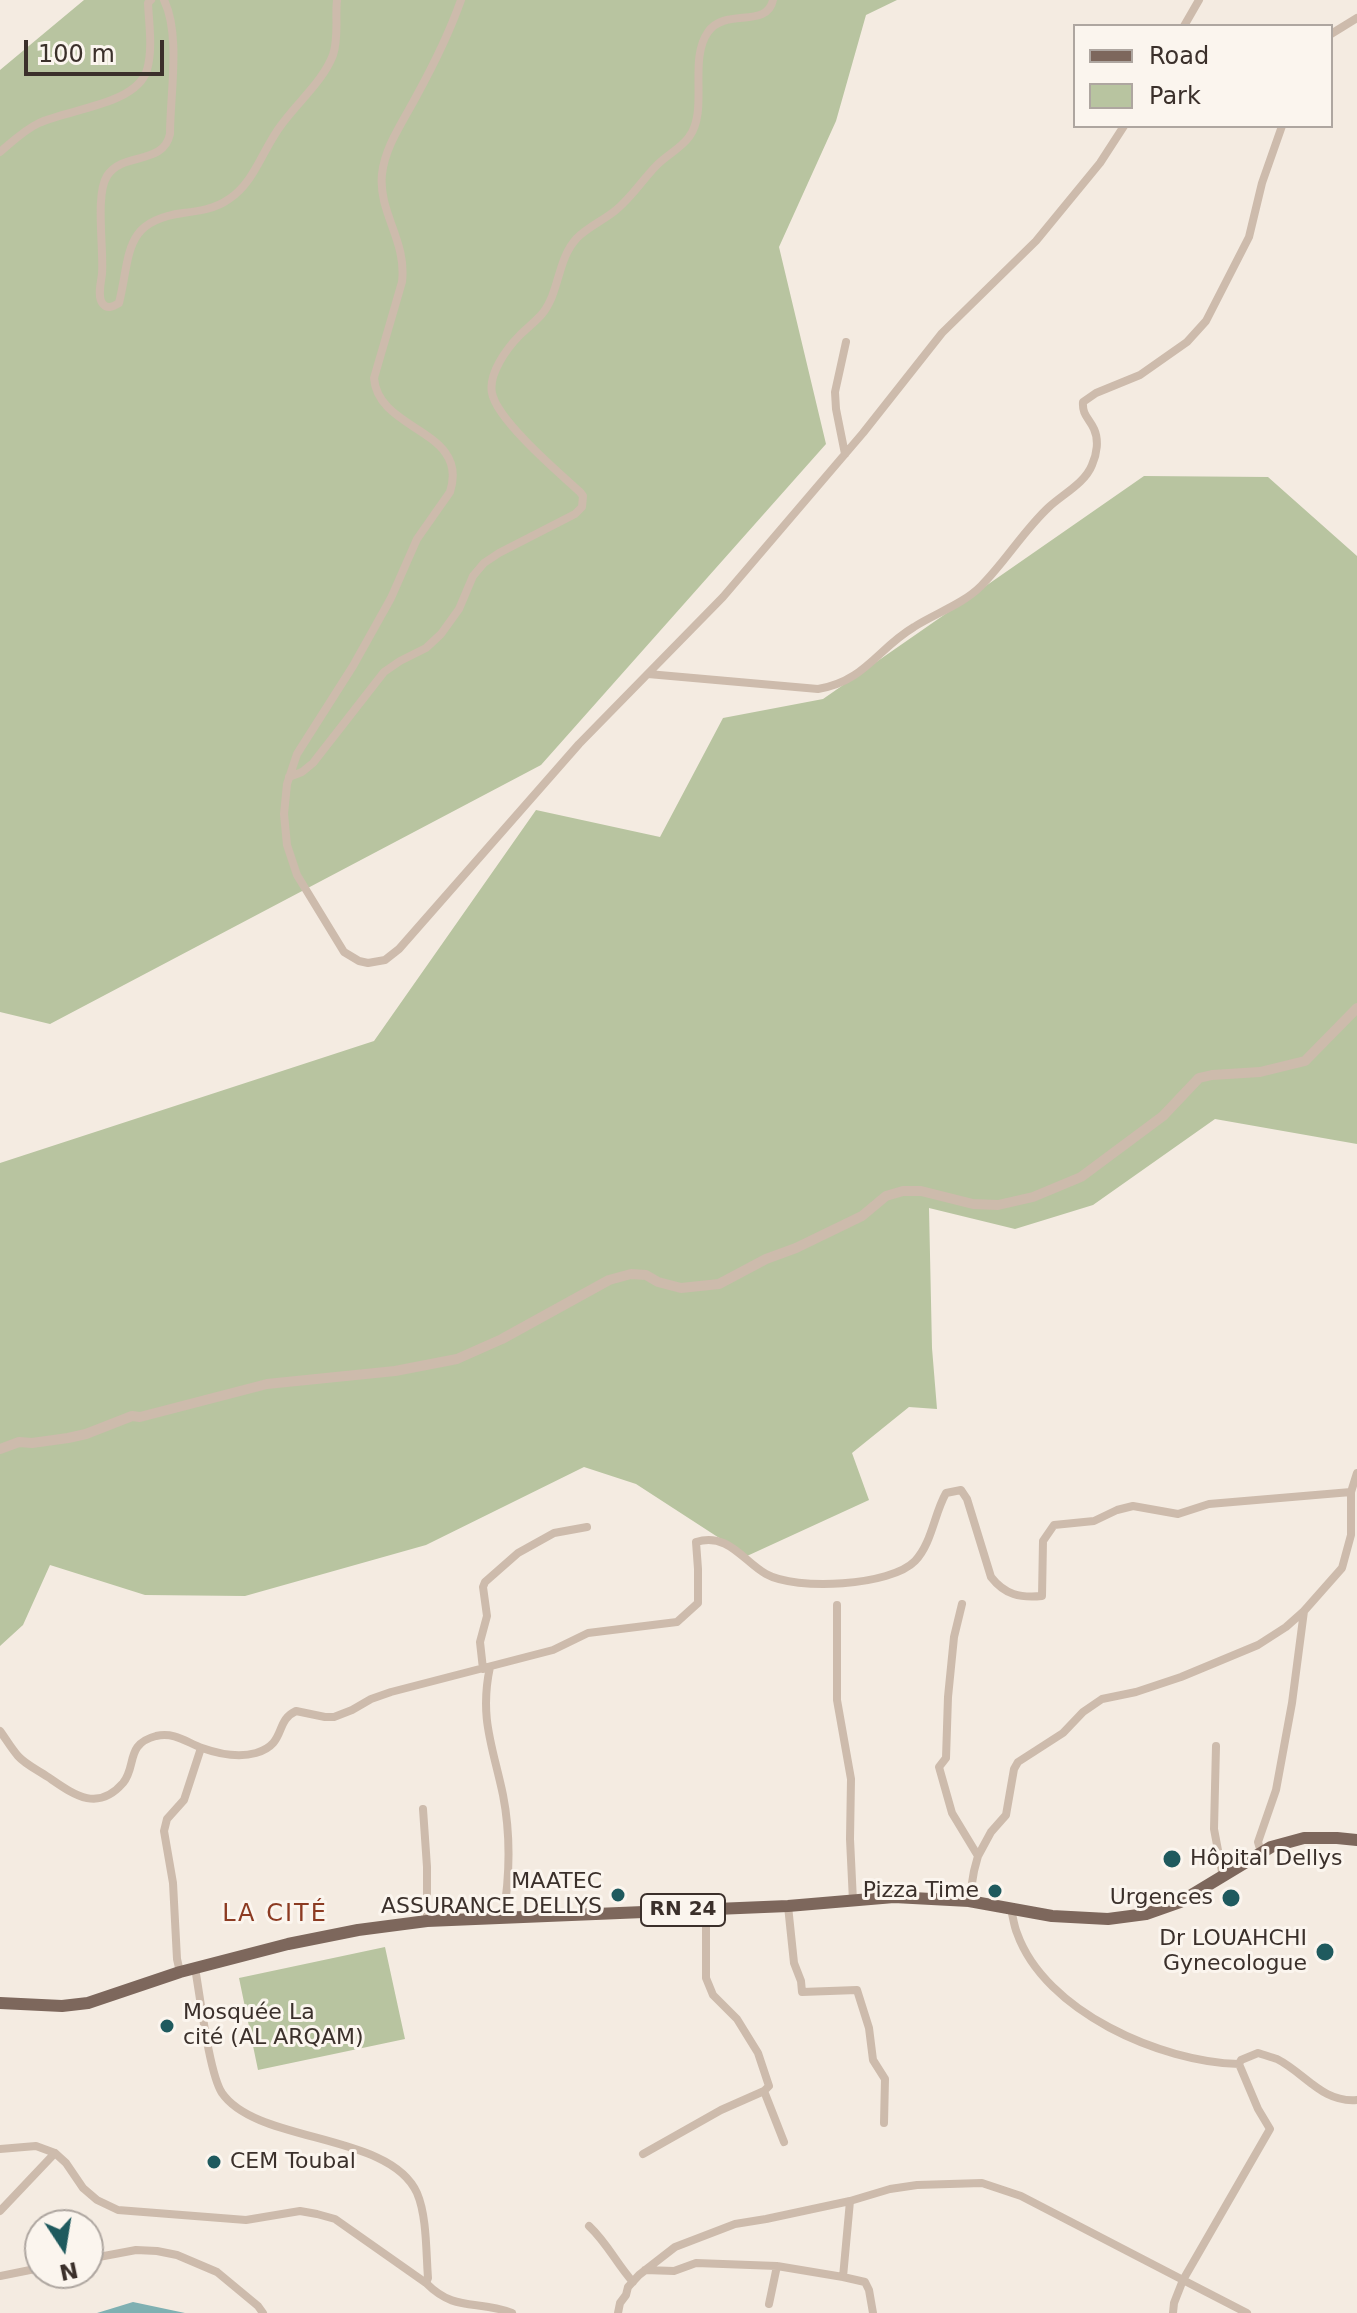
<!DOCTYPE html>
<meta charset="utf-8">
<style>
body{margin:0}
#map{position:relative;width:1357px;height:2313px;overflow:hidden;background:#f4ebe1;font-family:"DejaVu Sans",sans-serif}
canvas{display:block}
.legend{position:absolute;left:1073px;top:24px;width:260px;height:104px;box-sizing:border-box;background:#fbf5ee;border:2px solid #aea6a0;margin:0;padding:10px 14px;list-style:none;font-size:24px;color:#3b302b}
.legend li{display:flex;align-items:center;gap:16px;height:40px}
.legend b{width:40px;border:2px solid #aea6a0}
.north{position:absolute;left:24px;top:2209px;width:80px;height:80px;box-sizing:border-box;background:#fbf5ee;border:2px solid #aea6a0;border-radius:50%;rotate:168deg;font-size:22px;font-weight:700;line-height:32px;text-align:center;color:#3b302b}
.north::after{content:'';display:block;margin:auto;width:28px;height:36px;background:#1f5a5e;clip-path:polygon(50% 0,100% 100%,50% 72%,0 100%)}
.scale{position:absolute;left:24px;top:40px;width:140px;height:36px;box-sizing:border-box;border:4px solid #3b302b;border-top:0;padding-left:10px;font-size:24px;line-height:28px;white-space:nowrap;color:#3b302b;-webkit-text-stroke:6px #fbf5ee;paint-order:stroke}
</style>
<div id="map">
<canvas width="1357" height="2313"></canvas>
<ul class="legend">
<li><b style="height:10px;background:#7d675c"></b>Road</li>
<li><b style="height:22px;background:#b8c4a0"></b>Park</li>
</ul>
<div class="north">N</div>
<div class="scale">100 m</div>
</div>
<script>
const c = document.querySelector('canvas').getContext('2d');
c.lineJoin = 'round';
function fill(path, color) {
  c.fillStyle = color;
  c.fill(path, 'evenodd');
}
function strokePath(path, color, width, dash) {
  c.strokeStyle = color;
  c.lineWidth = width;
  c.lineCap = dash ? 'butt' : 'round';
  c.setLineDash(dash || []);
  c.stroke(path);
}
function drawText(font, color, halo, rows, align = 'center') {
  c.font = font + ' "DejaVu Sans",sans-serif';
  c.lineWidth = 6;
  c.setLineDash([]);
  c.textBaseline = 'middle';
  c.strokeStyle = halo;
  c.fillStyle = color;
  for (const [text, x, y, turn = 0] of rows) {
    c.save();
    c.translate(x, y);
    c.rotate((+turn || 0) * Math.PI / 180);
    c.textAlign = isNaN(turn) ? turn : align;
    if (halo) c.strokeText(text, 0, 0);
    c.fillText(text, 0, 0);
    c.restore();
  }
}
fill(new Path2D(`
 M84,0H897L866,15L836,121L779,247L826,444L541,765L50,1024L0,1012V70Z
 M1144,476L1268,477L1357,556V1144L1215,1119L1093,1205L1015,1229L929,1208L932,1348L937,1409L909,1407L852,1453L869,1500L747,1556L636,1484L584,1467L426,1545L245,1596L145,1595L50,1565L23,1625L0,1646V1163L374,1041L536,810L660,837L723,718L823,699Z
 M385,1947L405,2039L258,2070L239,1978Z`), '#b8c4a0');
fill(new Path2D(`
 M133,2302L185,2313H97Z`), '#7fb0b2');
strokePath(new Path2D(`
 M164,0C181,35 170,95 170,134C163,166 123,151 107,176C95,195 104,249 102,274C101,282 97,298 103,304C108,310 114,306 119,303C131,254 123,221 183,213C199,211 215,209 229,199C255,182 263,148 282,124C298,102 323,81 333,55C339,37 335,18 337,0
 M461,0C449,34 434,64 417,95C404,120 385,146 382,174C378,213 407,240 402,282L374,378C378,432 470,429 450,492L417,539L391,598L353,666L297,754L287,784L284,814L287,845L297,875L344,952L359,961L368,963L385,960L399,949L579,744L723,597L863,433L942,333L1036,241L1100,163L1124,126
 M1184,26L1199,0
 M1331,34L1357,18
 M0,152C12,142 24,130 39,123C68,109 136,105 147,70C153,48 149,25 148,3L151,0
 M845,454L836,409L835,392L846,342
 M648,674L818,689C865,681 877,649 914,627C936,613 963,604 981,586C1006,561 1024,530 1049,507C1063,494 1085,483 1092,465C1097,454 1099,440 1094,429C1089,418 1082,415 1083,402L1096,393L1140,375L1187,342L1206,321L1249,237L1262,183L1282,126
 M289,777L302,772L313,763L384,672L400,661L426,648L441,634L459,609L473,576L484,563L499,553L575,514L582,507L583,496L580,492C559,473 497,420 492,393C488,374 507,348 520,335C527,328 535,322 542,314C560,292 557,259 577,238C588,227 604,220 616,210C632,197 643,179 657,165C667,155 681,148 689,137C709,111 688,60 708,32C725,7 767,29 773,0
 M962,1604L954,1637L948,1697L946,1758L939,1767L952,1813L978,1856L974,1871L969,1901
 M837,1605V1700L851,1779L850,1839L853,1901
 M490,1667C479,1718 493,1747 503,1795C511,1836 510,1876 503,1918
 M483,1669L480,1642L487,1616L483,1587L485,1582L518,1553L554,1533L587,1527
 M0,1731C6,1739 11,1748 18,1756C26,1765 38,1770 48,1777C73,1794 97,1813 123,1783C137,1766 125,1744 156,1736C175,1732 186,1742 202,1748C219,1754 239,1758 256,1753C287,1744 274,1721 296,1711L325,1717H334L352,1710L371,1699L391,1692L553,1650L588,1633L677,1622L698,1603V1569L696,1542C728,1532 743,1561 766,1574C796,1591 891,1586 915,1561C932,1543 934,1514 946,1493L961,1490L967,1499L991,1577C1005,1595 1020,1598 1042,1596L1043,1541L1054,1525L1094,1521L1117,1510L1133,1506L1178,1514L1209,1504L1351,1492
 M1216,1746L1214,1829L1223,1877
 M423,1809L427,1867V1921
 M1261,1852L1258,1842L1276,1790L1292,1703L1304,1611L1342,1568L1351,1535V1492L1357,1473
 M978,1856L991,1832L1006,1815L1014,1769L1018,1762L1063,1733L1083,1712L1102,1699L1136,1692L1181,1677L1258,1645L1286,1627L1304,1611
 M788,1906L794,1963L801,1981L802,1992L857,1990L869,2028L873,2060L885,2079L884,2123
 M706,1908V1978L713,1995L737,2019L758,2053L769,2086L764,2091L784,2142
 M1011,1909C1013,1917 1014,1926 1017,1933C1045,2012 1161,2062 1239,2064
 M195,1968C200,1995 209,2073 222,2093C257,2144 390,2132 417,2193C427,2216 426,2253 428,2278L426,2283
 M180,1972L177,1959L173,1883L164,1831L167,1819L184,1800L201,1748
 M0,2149L36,2146L55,2153L66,2163L83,2188L97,2200L118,2210L246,2220L300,2211L317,2214L335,2219L426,2283C456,2313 476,2299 512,2313
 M643,2154L721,2110L764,2091
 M0,2211L55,2153
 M589,2226C608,2244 616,2263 633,2282
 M88,2259L136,2250L157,2251L177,2255L217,2272L258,2306L263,2313
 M645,2270L674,2271L696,2263L777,2266L843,2277L865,2282L869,2290L873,2313
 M0,2276L40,2268
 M843,2277L850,2201
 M769,2304L777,2266
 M618,2313L620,2303L626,2295L628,2287L639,2275L675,2247L735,2224L766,2219L850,2201L890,2189L917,2185L982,2183L1021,2196L1183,2280L1174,2303L1173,2313
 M1247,2313L1183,2280L1270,2129L1258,2109L1239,2064L1241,2060L1258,2053C1264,2055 1271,2057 1277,2059C1305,2073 1322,2103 1357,2100`), '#cdbbac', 8);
strokePath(new Path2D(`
 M0,1449L19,1442L32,1443L68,1438L86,1434L132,1416L140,1417L267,1384L395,1371L457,1359L502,1339L609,1280L631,1274L646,1275L658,1282L681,1288L719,1284L766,1259L796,1248L862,1216L886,1196L903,1191H921L973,1204L998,1205L1033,1197L1081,1177L1163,1116L1199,1078L1212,1075L1260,1072L1305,1061L1357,1008`), '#cdbbac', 10);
strokePath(new Path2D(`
 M0,2003L62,2006L88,2003L180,1972L288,1944L358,1930L427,1921L788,1906L894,1897L969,1901L1052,1916L1108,1919L1146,1914L1180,1902L1271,1847L1304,1838H1337L1357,1840`), '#7d675c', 12);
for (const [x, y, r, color] of [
 [1172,1859,10,"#1f5a5e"],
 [995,1891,8,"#1f5a5e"],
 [618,1895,8,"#1f5a5e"],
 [1231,1898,10,"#1f5a5e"],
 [1325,1952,10,"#1f5a5e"],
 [167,2026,8,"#1f5a5e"],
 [214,2162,8,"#1f5a5e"]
]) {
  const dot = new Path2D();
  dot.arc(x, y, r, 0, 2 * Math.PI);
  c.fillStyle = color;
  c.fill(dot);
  strokePath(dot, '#fbf5ee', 3);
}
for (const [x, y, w] of [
 [683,1910,84]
]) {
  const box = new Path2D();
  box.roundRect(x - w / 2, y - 16, w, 32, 6);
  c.fillStyle = '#fbf5ee';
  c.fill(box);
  strokePath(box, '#3b302b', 2);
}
drawText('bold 20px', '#3b302b', null, [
 ["RN 24",683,1910]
]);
drawText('22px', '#3b302b', '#fbf5ee', [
 ["Hôpital Dellys",1190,1859,"left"],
 ["MAATEC",602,1882],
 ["ASSURANCE DELLYS",602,1907],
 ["Pizza Time",979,1891],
 ["Urgences",1213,1898],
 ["Dr LOUAHCHI",1307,1939],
 ["Gynecologue",1307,1964],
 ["Mosquée La",183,2013,"left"],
 ["cité (AL ARQAM)",183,2038,"left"],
 ["CEM Toubal",230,2162,"left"]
], 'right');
c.letterSpacing = '2px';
drawText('24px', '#8c3b22', '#fbf5ee', [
 ["LA CITÉ",275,1915]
]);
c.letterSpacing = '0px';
</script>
